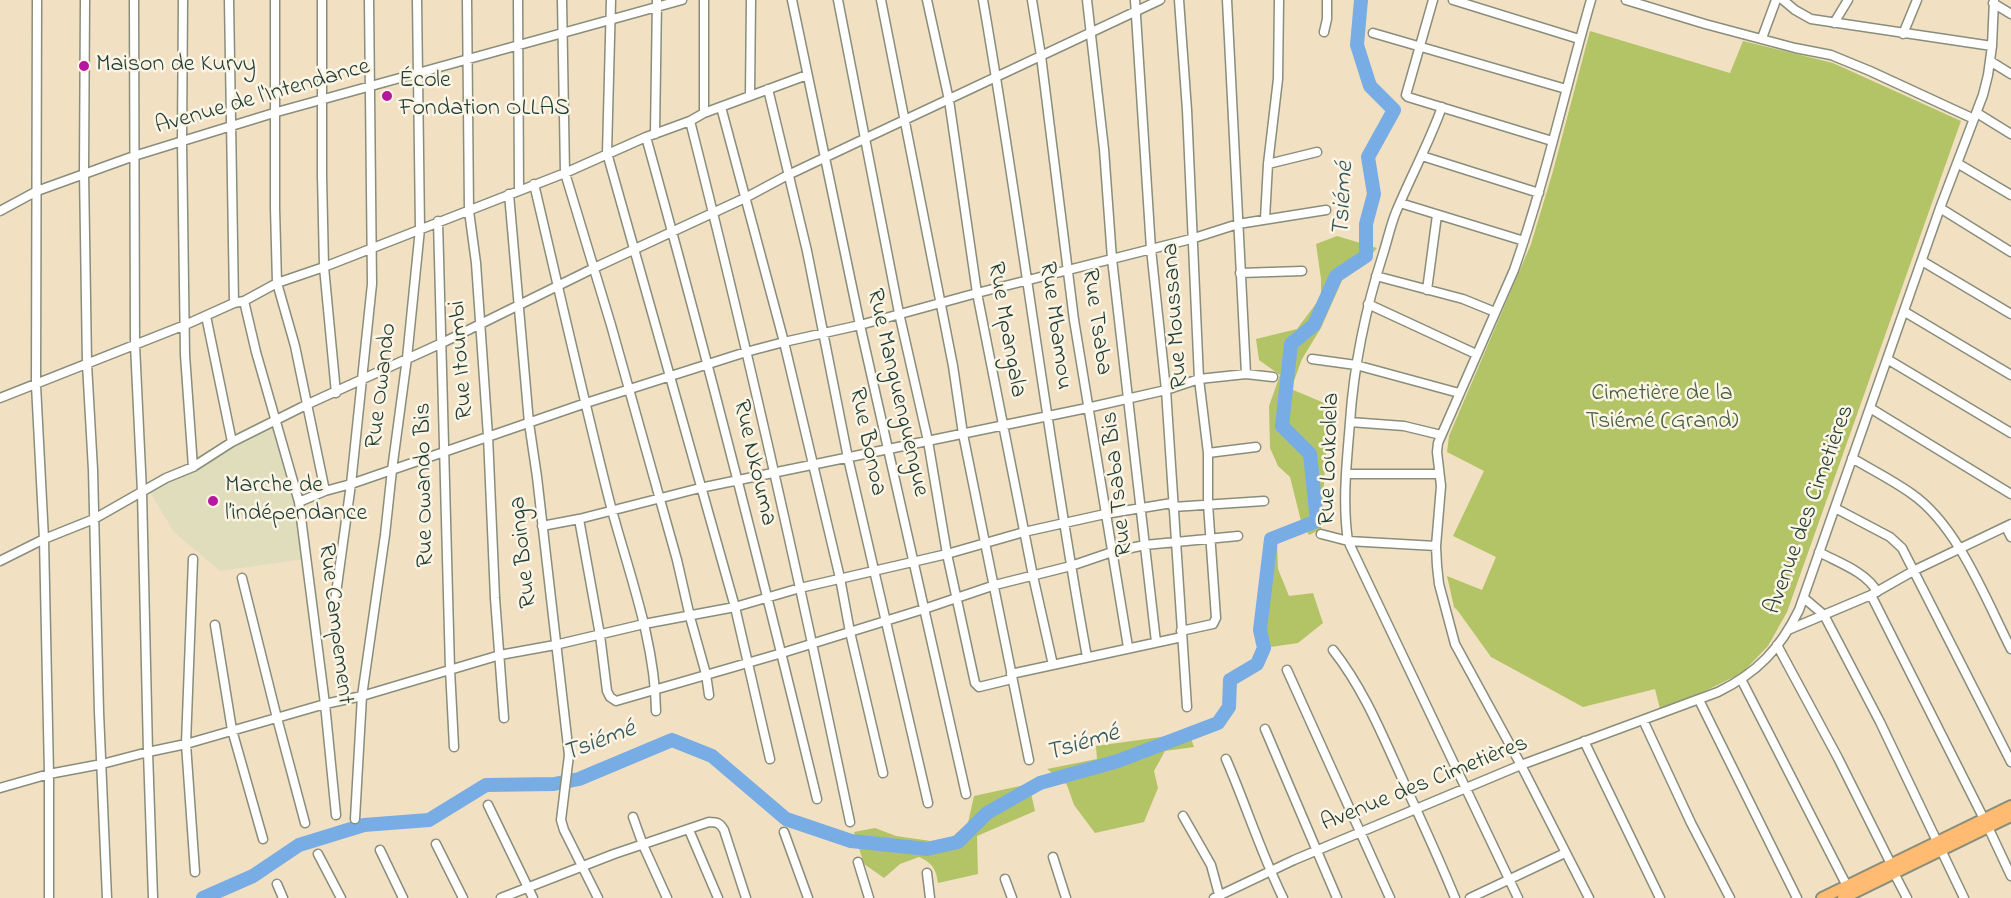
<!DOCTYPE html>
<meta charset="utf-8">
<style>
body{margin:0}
canvas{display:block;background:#f2e0c2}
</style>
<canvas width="2011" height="898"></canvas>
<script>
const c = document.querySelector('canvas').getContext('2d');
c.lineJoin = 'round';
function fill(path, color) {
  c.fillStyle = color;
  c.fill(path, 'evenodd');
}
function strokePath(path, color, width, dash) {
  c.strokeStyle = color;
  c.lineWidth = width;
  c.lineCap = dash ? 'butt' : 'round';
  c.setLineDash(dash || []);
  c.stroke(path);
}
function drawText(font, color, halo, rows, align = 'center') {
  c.font = font + ' "Indie Flower",sans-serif';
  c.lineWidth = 5;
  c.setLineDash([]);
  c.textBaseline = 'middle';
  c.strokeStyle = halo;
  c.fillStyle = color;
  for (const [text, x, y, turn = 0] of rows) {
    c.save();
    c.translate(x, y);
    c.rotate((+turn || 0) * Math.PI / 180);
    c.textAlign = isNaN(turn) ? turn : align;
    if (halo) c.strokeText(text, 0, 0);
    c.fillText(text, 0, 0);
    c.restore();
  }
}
fill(new Path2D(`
 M273,426L296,503L305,559L220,571L174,532L150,492L231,446Z`), '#dfddbb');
fill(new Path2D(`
 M1590,31L1730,73L1743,41L1833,63L1961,121L1787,612L1768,646L1742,673L1703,692L1660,709L1655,689L1583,707L1491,657L1458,611L1454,607L1447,576L1482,590L1496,557L1453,536L1484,471L1447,452L1449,436L1531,244L1553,171Z
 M1337,236L1377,248L1362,266L1344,276L1321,328L1302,359L1291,389L1329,405L1321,529L1309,535L1301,521L1290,477L1278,466L1270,448L1269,406L1280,375L1259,360L1256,339L1297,329L1321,297V279L1316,244Z
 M1277,543L1278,569L1289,596L1313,593L1323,623L1298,643L1264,648V549Z
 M1189,733L1194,747L1165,751L1154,771L1158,788L1144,822L1095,833L1074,805L1067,785L1047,769L1097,759L1096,746Z
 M1029,784L1035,811L977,836L978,874L938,883C936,868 932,863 919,857L900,864L884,878L864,864L854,832L875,828L896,836L931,841L952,837L968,823L974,796Z`), '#b3c467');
strokePath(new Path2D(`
 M203,898L253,876L299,845L364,825L429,820L486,785L554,784L579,779L672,740L712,756L786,819L851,841L927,849L958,842L987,813L1040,783L1118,761L1218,723L1229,707L1230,680L1257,664L1264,648L1260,630L1271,539L1317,521L1310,454L1282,426L1291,344L1314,325L1336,276L1366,256V224L1374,194L1368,157L1394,110L1370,86L1357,45L1361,0`), '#78ace5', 14);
const minor = new Path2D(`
 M37,0L36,385L44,539L49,774V898
 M85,0L84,172L87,364L93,470L99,712L107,898
 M134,0L135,345L142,492L148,752L153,898
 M183,0L182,142L185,355L193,467
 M229,0L234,303
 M275,0V208L277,283L295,346L325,491
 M322,0V176L324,267L336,393
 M467,0L469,211L476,263L488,436L495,598L504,718
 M518,0L519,190
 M562,0L565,173L611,325L677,560L690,617L706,674L709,695
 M611,0L607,153L735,607L770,759
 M792,0L860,325L966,794
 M838,0L899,313L928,441L947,554L975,683L979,687L1012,679
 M881,0L953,366L963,434L1029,760
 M927,0L949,100L977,293L1033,576L1053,665
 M983,0C1021,218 1047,439 1087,657
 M1032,0L1041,56L1074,320L1128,647
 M1087,0L1104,149L1112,259L1156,642
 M1135,0L1151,249L1166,390L1187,707
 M1179,0L1187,110L1199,379L1208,453V504L1216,618L1213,624L1181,631
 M1227,0L1246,374
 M1433,0L1406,95L1408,97L1552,141
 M1453,0L1579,39
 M1626,0L1705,24L1795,48L1831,55L1870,71L1974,119
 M1783,0L1795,10L1811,19L1992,46
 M1993,3L2011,14
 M1834,23L1848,0
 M1324,32L1327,19V0
 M1373,33L1566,89
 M1903,34L1917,0
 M1762,38L1776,0
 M1990,61L2011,74
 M768,89L807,251L848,458L928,803
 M750,95L751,0
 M721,107L784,342L840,578L850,632L883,773
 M1442,107C1429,143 1411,176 1396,212C1391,224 1388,238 1384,251C1366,307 1354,363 1350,422C1347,461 1342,501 1348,541L1518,898
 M704,113V0
 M1977,113L2011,134
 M690,121C749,353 801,587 850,822
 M655,134L657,0
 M646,137C707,356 763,577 817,799
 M1422,156L1539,193
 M1957,163L2011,195
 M1268,164L1317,152
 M534,184C559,290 583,397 610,503C628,571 655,640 656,711
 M509,194L529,423L537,477L569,755L561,820L564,830L598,898
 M1400,203L1524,241
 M1940,208L2011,252
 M0,211L37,191L134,156L277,112L682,0
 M1265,219L1268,164L1278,79L1279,0
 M438,221L450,669L454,747
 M1922,261L2011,314
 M1240,273L1302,271
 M1376,276L1463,299L1495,312
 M1427,290L1437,215
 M244,301L256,352L299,502L325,704L336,815
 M1368,304L1476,354
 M1905,312L2011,375
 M206,316L232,442
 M1312,359L1356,365L1459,393
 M1887,359L2011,433
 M0,398L185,325L234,303L244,301L277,283L324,267L565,173L646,137L690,121L704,113L807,75
 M1870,408L2011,494
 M1350,422L1404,426L1441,435
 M1208,453L1256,447
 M1852,458C1872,470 1894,481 1912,494C1958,526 1986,600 2011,649
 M1346,474H1439
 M299,502L325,491L351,484L586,403L746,352L784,342L860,325L977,293L1191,239L1238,224L1326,210
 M1173,507L1264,501
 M1835,508L1890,537L1902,548L2011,762
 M579,519L600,635L607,691L610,697L616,701L782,653L924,609L995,585L1071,566L1112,552L1145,545L1238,536
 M542,526L579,519L700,488L1087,408L1166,390L1199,379L1246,374L1273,377
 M2006,527L2011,537
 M1321,534L1348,541L1436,546
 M1819,552C1837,562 1867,572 1877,592
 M193,559L186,744L195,872
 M0,561L44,539L94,519L166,478L193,467L232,442L308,404L442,343L594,268L745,198L788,175L864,139L1160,0
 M242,578L277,718L305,823
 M1871,595L1984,819
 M1804,598L1824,615L1880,722L1964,898
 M334,608L351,484L372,284L369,0
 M215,625L232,730L263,839
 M1788,630L1871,595L1915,570L2011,524
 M1777,645L1838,758L1891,864
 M1333,650C1363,688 1381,732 1401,776C1419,816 1438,856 1455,898
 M1287,670L1390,898
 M1011,674L1182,637
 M1742,681L1847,886
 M1699,700L1797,898
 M1643,720L1691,823L1730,898
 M1265,729L1337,898
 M1584,741L1660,898
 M1226,759C1246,805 1261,853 1283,898
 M0,788L49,774L102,764L148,752L186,744L325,704L362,696L500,655L555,645L644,624L735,607L800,588L947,554L1024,532L1105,514L1172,503
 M488,805L533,898
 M1183,816L1211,865L1220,898
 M633,817L643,845L667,898
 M355,819L362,696L385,535L392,470L407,358L420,229L417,0
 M1988,827L2011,876
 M689,830L718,898
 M784,832L808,898
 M436,844L463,898
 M380,850L403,898
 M318,854L341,898
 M1053,857L1066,898
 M858,862L869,898
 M927,873L930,898
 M1894,873L1907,898
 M1005,879L1012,898
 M277,884L283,898
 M501,898L614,854L709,822C717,822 720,823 724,830L746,898
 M1214,898L1294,860L1521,765L1718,692C1757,673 1780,649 1799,610L1940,208L1983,95L1988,75L1992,46L1994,0
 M1470,898L1565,853
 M1589,898L1521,765L1455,644L1439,584L1437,566L1436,546L1441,486L1437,452L1438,443L1514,270C1545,182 1565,90 1591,0`);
const major = new Path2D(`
 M1822,898L2011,806
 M1843,898L2011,816`);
strokePath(minor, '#888e7b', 11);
strokePath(major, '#888e7b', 14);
strokePath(minor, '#fff', 8);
strokePath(major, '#febb71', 10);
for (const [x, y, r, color] of [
 [84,66,6,"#b5179e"],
 [387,96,6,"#b5179e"],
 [213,501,6,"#b5179e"]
]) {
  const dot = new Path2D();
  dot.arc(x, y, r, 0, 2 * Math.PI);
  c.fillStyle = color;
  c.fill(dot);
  strokePath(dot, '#fcf5e5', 2);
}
drawText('24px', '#1f3d34', '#fcf5e5', [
 ["Maison de Kurvy",96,66],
 ["École",399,82],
 ["Fondation OLLAS",399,110],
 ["Marche de",225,487],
 ["l’indépendance",225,515]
], 'left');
drawText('24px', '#1f3d34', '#fcf5e5', [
 ["Avenue de l'Intendance",263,98,-16],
 ["Rue Moussana",1177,316,-94],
 ["Rue Tsaba",1095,322,82],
 ["Rue Mbamou",1054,326,82],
 ["Rue Mpangala",1005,330,80],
 ["Rue Itoumbi",463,360,-94],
 ["Rue Owando",383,386,-83],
 ["Rue Manguenguengue",896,393,77],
 ["Rue Bonoa",866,442,78],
 ["Rue Loukolela",1331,459,-88],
 ["Rue Nkouma",753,463,77],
 ["Rue Tsaba Bis",1119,484,-96],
 ["Rue Owando Bis",426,485,-91],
 ["Avenue des Cimetières",1811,510,-70],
 ["Rue Boinga",525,552,-96],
 ["Rue Campement",334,624,83],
 ["Avenue des Cimetières",1425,785,-22]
]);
drawText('24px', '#445f41', '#fcf5e5', [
 ["Cimetière de la",1662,395],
 ["Tsiémé (Grand)",1662,423]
]);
drawText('italic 26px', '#355960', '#fcf5e5', [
 ["Tsiémé",1345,199,-87],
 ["Tsiémé",600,743,-21],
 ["Tsiémé",1083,745,-17]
]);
</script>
